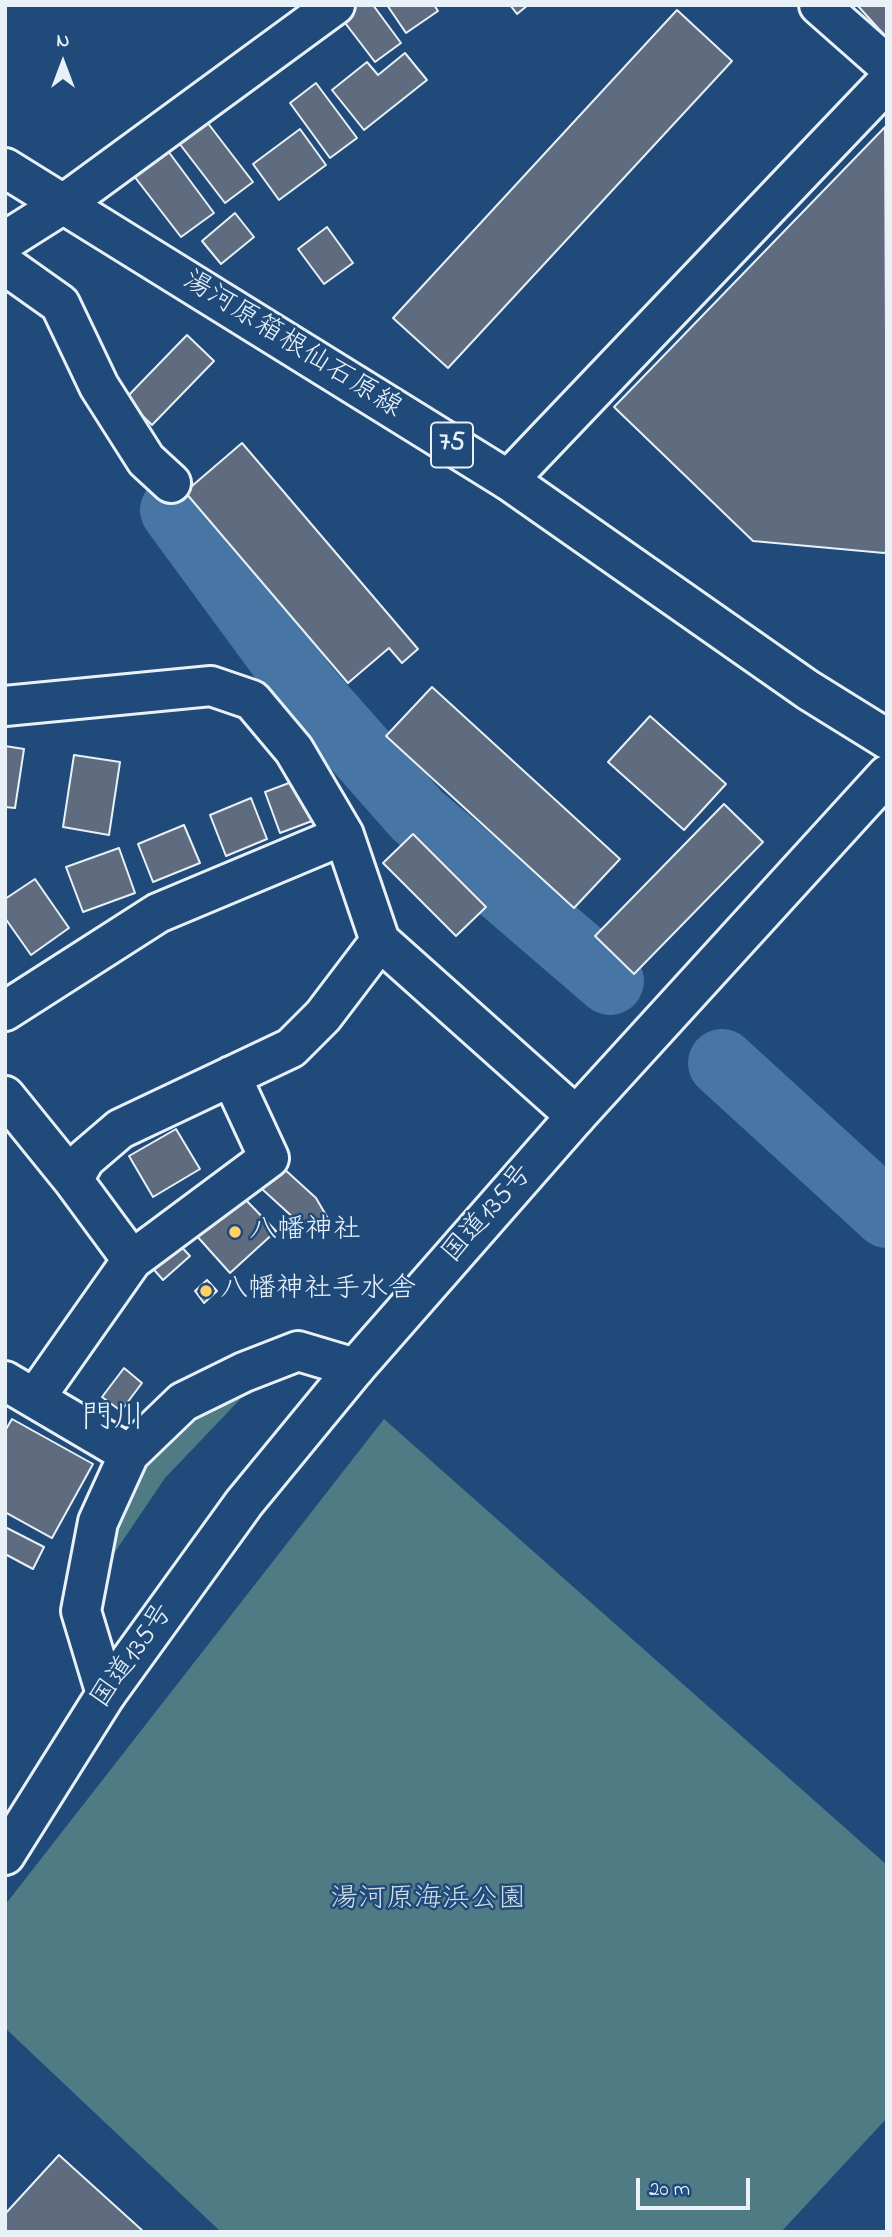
<!DOCTYPE html>
<meta charset="utf-8">
<style>
body{margin:0}
#map{position:relative;width:892px;height:2237px;overflow:hidden;background:#1f4a7a;font-family:"Indie Flower",sans-serif}
canvas{display:block}
.frame{position:absolute;inset:0;border:7px solid #e8f1f8;pointer-events:none}
.north{position:absolute;left:28px;top:28px;width:70px;height:70px;-webkit-text-stroke:5px #1f4a7a;paint-order:stroke;rotate:0deg;font-size:19px;font-weight:700;line-height:28px;text-align:center;color:#e8f1f8}
.north::after{content:'';display:block;margin:auto;width:24px;height:32px;background:#e8f1f8;clip-path:polygon(50% 0,100% 100%,50% 72%,0 100%)}
.scale{position:absolute;left:636px;top:2178px;width:114px;height:32px;box-sizing:border-box;border:4px solid #e8f1f8;border-top:0;padding-left:9px;font-size:21px;line-height:24px;white-space:nowrap;color:#e8f1f8;-webkit-text-stroke:5px #1f4a7a;paint-order:stroke}
</style>
<div id="map">
<canvas width="892" height="2237"></canvas>
<div class="frame"></div>
<div class="north">N</div>
<div class="scale">20 m</div>
</div>
<script>
const c = document.querySelector('canvas').getContext('2d');
c.lineJoin = 'round';
function fill(path, color) {
  c.fillStyle = color;
  c.fill(path, 'evenodd');
}
function strokePath(path, color, width, dash) {
  c.strokeStyle = color;
  c.lineWidth = width;
  c.lineCap = dash ? 'butt' : 'round';
  c.setLineDash(dash || []);
  c.stroke(path);
}
function drawText(font, color, halo, rows, align = 'center') {
  c.font = font + ' "Indie Flower","Klee One",sans-serif';
  c.lineWidth = 5;
  c.setLineDash([]);
  c.textBaseline = 'middle';
  c.strokeStyle = halo;
  c.fillStyle = color;
  for (const [text, x, y, turn = 0] of rows) {
    c.save();
    c.translate(x, y);
    c.rotate((+turn || 0) * Math.PI / 180);
    c.textAlign = isNaN(turn) ? turn : align;
    if (halo) c.strokeText(text, 0, 0);
    c.fillText(text, 0, 0);
    c.restore();
  }
}
fill(new Path2D(`
 M268,1370L165,1478L90,1589L133,1464L186,1408Z
 M384,1419L887,1865V2118L781,2232H221L5,2028V1905Z`), '#4f7b84');
strokePath(new Path2D(`
 M174,510L304,687L417,815L610,981
 M722,1063L887,1214`), '#4876a4', 68);
const building = new Path2D(`
 M352,5H373L401,43L375,62L339,15Z
 M387,5H434L438,11L406,33Z
 M510,5H528L517,14Z
 M857,5H887V38Z
 M677,10L732,61L448,368L393,318Z
 M405,53L427,80L364,130L332,90L367,62L378,75Z
 M316,83L357,138L330,158L290,103Z
 M207,122L253,182L225,203L179,143Z
 M885,127L887,551L884,553L753,541L614,407Z
 M300,129L326,165L279,200L253,164Z
 M168,151L214,213L181,237L134,176Z
 M235,213L254,237L221,264L202,241Z
 M327,227L353,263L324,284L298,249Z
 M187,335L214,361L152,425L125,399Z
 M242,443L418,649L402,663L389,648L348,683L185,492Z
 M432,687L620,859L574,908L386,736Z
 M650,716L726,784L684,830L608,762Z
 M5,746L24,749L15,808L5,807Z
 M74,755L120,762L109,835L63,827Z
 M297,780L312,821L280,833L265,792Z
 M251,798L267,839L226,856L210,815Z
 M724,804L763,842L634,974L595,936Z
 M184,825L200,863L153,882L138,844Z
 M413,834L486,907L456,936L383,863Z
 M119,848L135,893L83,912L66,867Z
 M35,879L69,928L31,955L5,918V899Z
 M176,1129L200,1169L153,1197L129,1156Z
 M282,1167L316,1198L330,1222L326,1228L296,1220L262,1189Z
 M240,1194L276,1231L230,1273L195,1234Z
 M175,1240L190,1256L163,1280L148,1263Z
 M207,1280L217,1291L204,1303L195,1291Z
 M124,1368L142,1383L121,1411L102,1397Z
 M12,1419L93,1464L52,1538L5,1512V1431Z
 M5,1527L44,1547L33,1569L5,1554Z
 M59,2155L144,2232H5V2214Z`);
fill(building, '#5f6b7f');
strokePath(building, '#e8f1f8', 2);
const minor = new Path2D(`
 M819,5L887,65
 M5,241L62,205L335,5
 M5,265L60,304L99,386L146,460L171,483
 M508,480L887,82
 M5,706L211,686L252,700L294,750L344,835L380,941L576,1116
 M5,1011L158,913L344,835
 M5,1096L73,1180L132,1260
 M73,1180L85,1159L120,1129L291,1048L323,1016L380,941
 M5,1381L129,1454
 M35,1398L132,1260L269,1158L231,1076
 M106,1694L81,1611L98,1522L129,1454L183,1402L244,1372L298,1351L355,1368`);
const major = new Path2D(`
 M5,168L508,480L808,690L887,739`);
const highway = new Path2D(`
 M5,1855L106,1694L244,1503L355,1368L576,1116L887,775`);
strokePath(minor, '#e8f1f8', 44);
strokePath(major, '#e8f1f8', 44);
strokePath(highway, '#e8f1f8', 44);
strokePath(minor, '#1f4a7a', 38);
strokePath(major, '#1f4a7a', 38);
strokePath(highway, '#1f4a7a', 38);
for (const [x, y, r, color] of [
 [235,1232,7,"#ffd166"],
 [206,1291,7,"#ffd166"]
]) {
  const dot = new Path2D();
  dot.arc(x, y, r, 0, 2 * Math.PI);
  c.fillStyle = color;
  c.fill(dot);
  strokePath(dot, '#1f4a7a', 2.5);
}
for (const [x, y, w] of [
 [452,445,42]
]) {
  const box = new Path2D();
  box.roundRect(x - w / 2, y - 22.5, w, 45, 5);
  c.fillStyle = '#1f4a7a';
  c.fill(box);
  strokePath(box, '#e8f1f8', 2);
}
drawText('bold 26px', '#e8f1f8', null, [
 ["75",452,445]
]);
drawText('28px', '#e8f1f8', '#1f4a7a', [
 ["湯河原箱根仙石原線",291,346,32],
 ["国道135号",489,1215,-49],
 ["国道135号",134,1657,-55]
]);
drawText('28px', '#e8f1f8', '#1f4a7a', [
 ["八幡神社",249,1232],
 ["八幡神社手水舎",220,1291]
], 'left');
drawText('28px', '#d1dfe7', '#1f4a7a', [
 ["湯河原海浜公園",428,1901]
]);
drawText('32px', '#e8f1f8', '#1f4a7a', [
 ["門川",113,1421]
]);
</script>
